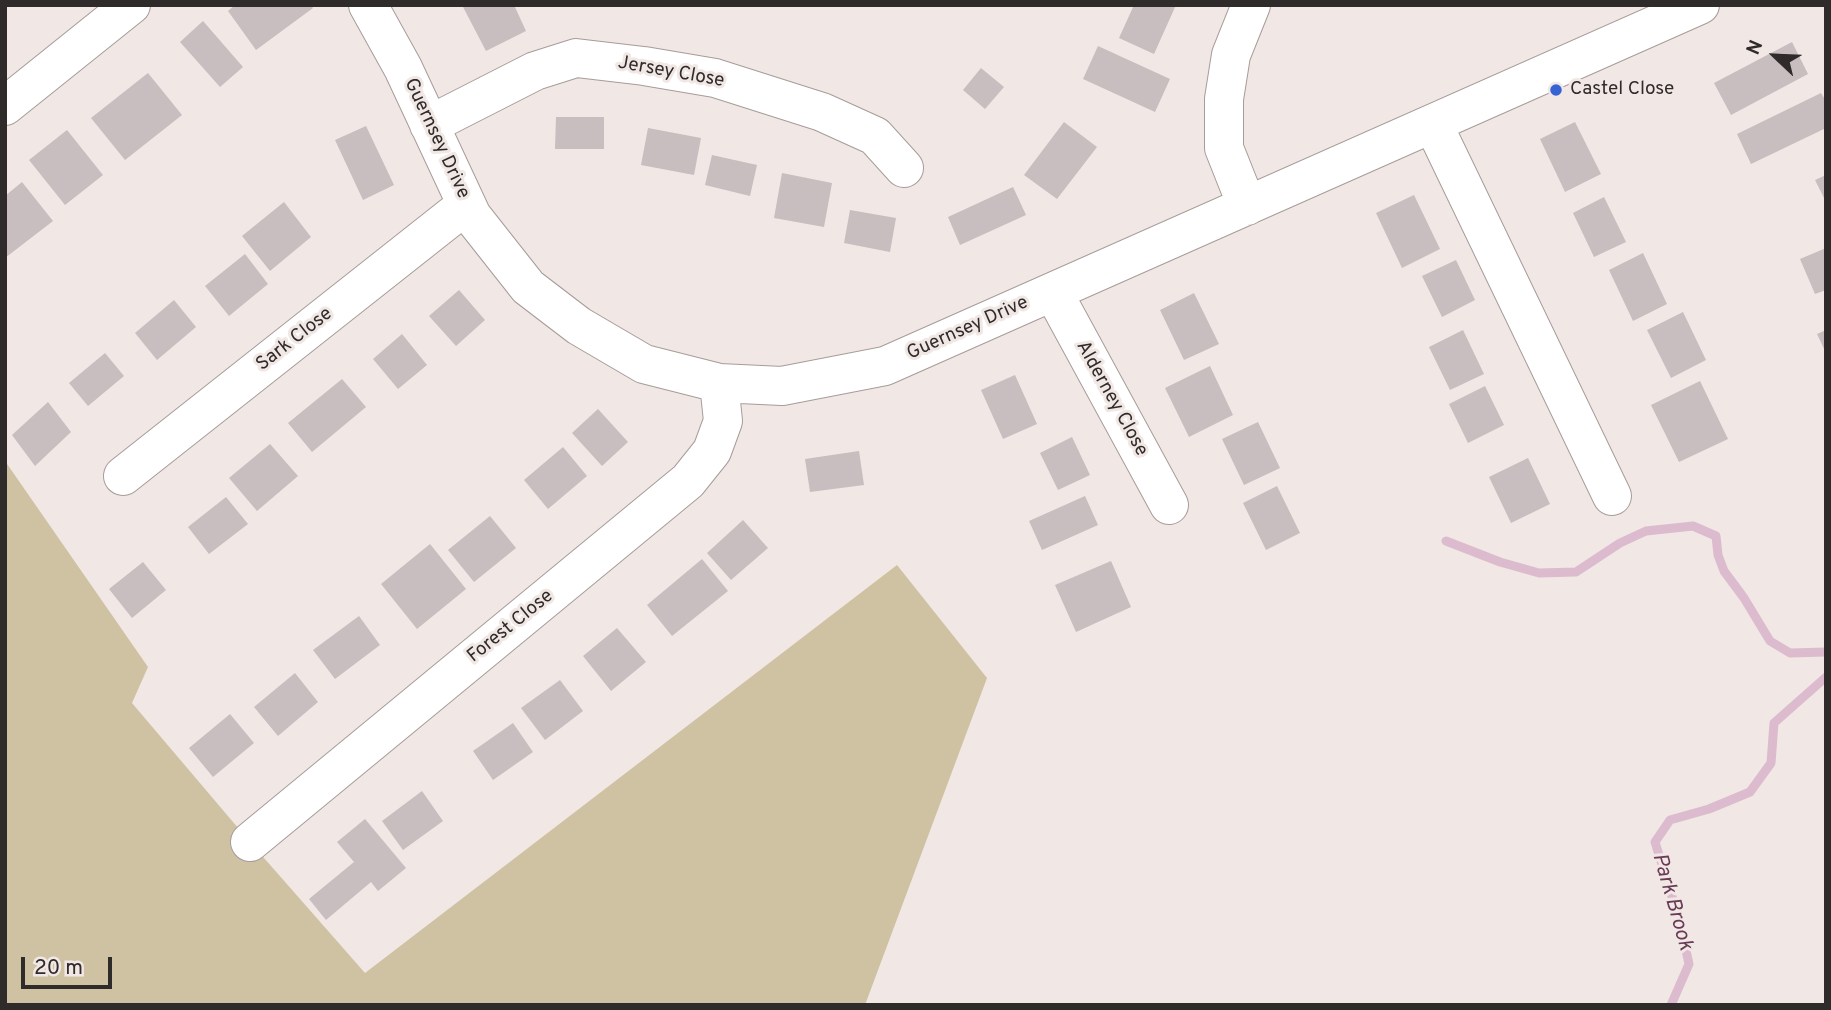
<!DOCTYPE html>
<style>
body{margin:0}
#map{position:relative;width:1831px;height:1010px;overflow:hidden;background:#f1e7e4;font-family:Overpass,sans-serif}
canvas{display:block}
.frame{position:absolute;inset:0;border:7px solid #2f2b2a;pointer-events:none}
.north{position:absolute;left:1740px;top:21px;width:70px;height:70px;-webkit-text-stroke:5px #f1e7e4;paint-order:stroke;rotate:293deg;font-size:19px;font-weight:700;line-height:28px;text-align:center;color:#2f2b2a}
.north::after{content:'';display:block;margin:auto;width:24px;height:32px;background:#2f2b2a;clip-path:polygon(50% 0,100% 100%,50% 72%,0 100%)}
.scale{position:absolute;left:21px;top:957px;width:91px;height:32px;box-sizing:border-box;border:4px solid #2f2b2a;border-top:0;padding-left:9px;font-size:21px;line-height:24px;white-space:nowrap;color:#2f2b2a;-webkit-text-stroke:5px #f1e7e4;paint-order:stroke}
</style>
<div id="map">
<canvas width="1831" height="1010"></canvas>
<div class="frame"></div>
<div class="north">N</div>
<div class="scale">20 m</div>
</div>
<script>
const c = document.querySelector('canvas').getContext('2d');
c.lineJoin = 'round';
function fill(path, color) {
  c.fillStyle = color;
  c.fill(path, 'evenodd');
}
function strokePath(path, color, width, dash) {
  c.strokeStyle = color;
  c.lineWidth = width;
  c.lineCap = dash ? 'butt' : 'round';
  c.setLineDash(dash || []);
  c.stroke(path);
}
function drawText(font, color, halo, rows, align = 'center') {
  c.font = font + ' Overpass,sans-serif';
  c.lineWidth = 6;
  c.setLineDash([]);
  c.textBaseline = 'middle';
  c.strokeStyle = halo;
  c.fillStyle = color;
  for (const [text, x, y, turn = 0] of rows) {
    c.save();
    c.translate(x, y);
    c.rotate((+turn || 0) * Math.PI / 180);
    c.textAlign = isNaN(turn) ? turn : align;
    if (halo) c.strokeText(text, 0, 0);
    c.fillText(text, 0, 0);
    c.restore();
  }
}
fill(new Path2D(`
 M5,461L148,667L132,703L250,842L365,973L897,565L987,678L865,1005H5Z`), '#cfc2a3');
strokePath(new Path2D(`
 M1446,541L1500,562L1539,573L1576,572L1620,543L1646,531L1693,526L1716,536L1718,555L1724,571L1744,598L1770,641L1790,653L1826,652
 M1671,1005L1689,964L1679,919L1655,842L1670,820L1709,809L1750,792L1771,763L1774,723L1826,677`), '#dcbbce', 9);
fill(new Path2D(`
 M235,5H311L313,8L256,50L228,11Z
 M462,5H514L526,31L486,51Z
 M1134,5H1176L1154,54L1119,38Z
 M203,21L243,67L220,87L180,42Z
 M1792,42L1808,74L1731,115L1714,83Z
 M1098,46L1170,79L1155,112L1083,79Z
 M981,68L1004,87L985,109L963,90Z
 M148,73L182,115L125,160L91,118Z
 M1821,93L1826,101V128L1751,164L1737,134Z
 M556,117H604V149H555Z
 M1064,122L1097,147L1057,199L1024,175Z
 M1575,122L1601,174L1565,192L1540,139Z
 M366,126L394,185L363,200L335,140Z
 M648,128L701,138L694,175L641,165Z
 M67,130L103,175L65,205L29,160Z
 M712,155L757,165L750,196L705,185Z
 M782,173L832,183L824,227L774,218Z
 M1826,175V202L1815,180Z
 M22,182L53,221L5,258V196Z
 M1013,187L1026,215L960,245L948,217Z
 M1414,195L1440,249L1402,268L1376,213Z
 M1604,197L1626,242L1594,257L1573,213Z
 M284,202L311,237L270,271L242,236Z
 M850,210L896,218L890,252L844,243Z
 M1826,248V290L1815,294L1800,259Z
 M1643,253L1667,304L1633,321L1609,270Z
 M245,254L268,284L229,316L205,286Z
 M1456,260L1475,300L1442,317L1422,276Z
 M459,290L485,320L456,346L429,316Z
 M1194,293L1219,344L1184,360L1160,310Z
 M174,300L196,327L157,360L135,333Z
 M1683,312L1706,360L1671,378L1647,330Z
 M1463,330L1484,374L1450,390L1429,347Z
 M1826,330V353L1817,334Z
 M402,334L427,365L398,389L373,359Z
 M105,353L124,376L88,406L69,383Z
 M1210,366L1233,415L1189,437L1165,388Z
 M1015,375L1037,424L1003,439L981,390Z
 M342,379L366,407L312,452L288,423Z
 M1700,381L1728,439L1679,462L1651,405Z
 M1485,386L1504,425L1468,443L1449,404Z
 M48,402L71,432L35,466L12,435Z
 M598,409L628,442L602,466L572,433Z
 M1258,422L1280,468L1244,485L1222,439Z
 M1072,437L1090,475L1058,490L1040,453Z
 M270,444L298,476L257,511L229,478Z
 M563,447L587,476L548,509L524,480Z
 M859,451L864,485L810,492L805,459Z
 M1528,458L1550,504L1511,523L1489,477Z
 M1277,486L1300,533L1266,550L1243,503Z
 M1085,496L1098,525L1042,550L1029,521Z
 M226,497L248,524L209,554L188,527Z
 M490,516L516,548L474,582L448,550Z
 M743,520L768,548L731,580L707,553Z
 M430,544L466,589L417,629L381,584Z
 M702,559L728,591L672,636L647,605Z
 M1111,561L1131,607L1076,632L1055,585Z
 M143,562L166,590L132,618L109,589Z
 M359,616L380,645L335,679L313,650Z
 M617,628L646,662L611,691L583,656Z
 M295,673L318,702L278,736L254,707Z
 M560,680L583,711L545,740L521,708Z
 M230,714L254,743L213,777L189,748Z
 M513,723L533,752L493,780L473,751Z
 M422,791L443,821L403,850L382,821Z
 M365,819L406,868L378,891L371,882L326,920L309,899L354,862L337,842Z`), '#c8bdbf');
const minor = new Path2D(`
 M368,5L403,68L472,216L528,287L579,326L644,364L719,383L782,386L885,366L1700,5
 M5,106L131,5
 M1433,124L1612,496
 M429,125L535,71L576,58L644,66L715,78L822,112L875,136L904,168
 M1247,206L1224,148V99L1231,55L1251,5
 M1053,292L1169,505
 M123,476L466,205
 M250,842L688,481L712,451L723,421L719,383`);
strokePath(minor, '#a69c9a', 40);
strokePath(minor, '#fff', 38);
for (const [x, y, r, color] of [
 [1556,90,7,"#3563d3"]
]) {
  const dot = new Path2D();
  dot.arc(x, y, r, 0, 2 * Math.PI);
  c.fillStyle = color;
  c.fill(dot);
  strokePath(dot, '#f1e7e4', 2.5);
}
drawText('19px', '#2f2b2a', '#f1e7e4', [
 ["Jersey Close",671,73,10],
 ["Guernsey Drive",436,139,65],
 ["Guernsey Drive",968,329,-24],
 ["Sark Close",295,340,-38],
 ["Alderney Close",1111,399,61],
 ["Forest Close",511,627,-39]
]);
drawText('19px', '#2f2b2a', '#f1e7e4', [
 ["Castel Close",1570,90]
], 'left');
drawText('italic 21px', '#683b57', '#f1e7e4', [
 ["Park Brook",1671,902,74]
]);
</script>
